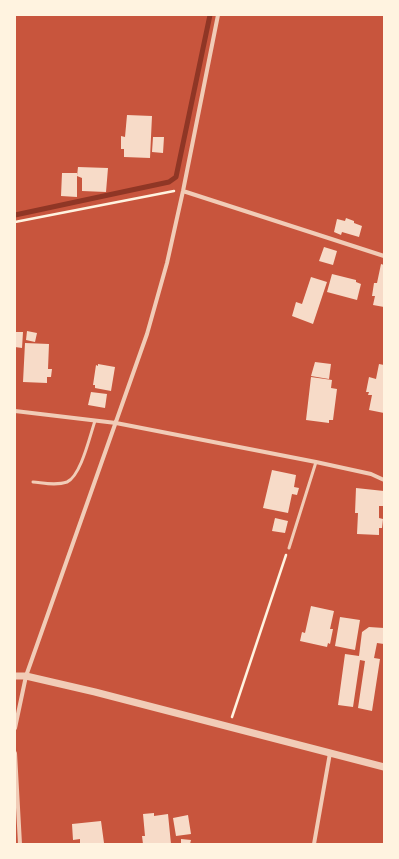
<!DOCTYPE html>
<style>
body{margin:0}
#map{position:relative;width:399px;height:859px;overflow:hidden;background:#c8553d;font-family:Lato,sans-serif}
canvas{display:block}
.frame{position:absolute;inset:0;border:16px solid #fff3e0;pointer-events:none}
</style>
<div id="map">
<canvas width="399" height="859"></canvas>
<div class="frame"></div>
</div>
<script>
const c = document.querySelector('canvas').getContext('2d');
c.lineJoin = 'round';
function strokePath(path, color, width, dash) {
  c.strokeStyle = color;
  c.lineWidth = width;
  c.lineCap = dash ? 'butt' : 'round';
  c.setLineDash(dash || []);
  c.stroke(path);
}
function fill(path, color) {
  c.fillStyle = color;
  c.fill(path, 'evenodd');
}
strokePath(new Path2D(`
 M15,215L169,182L176,177L210,15`), '#8f3625', 5);
fill(new Path2D(`
 M127,115L152,116L150,158L124,157V149H121V136L125,137Z
 M153,137H164L163,153L152,152Z
 M78,167L108,168L106,192L82,191V178L77,176Z
 M62,173H77V197L61,196Z
 M346,218L354,221V223L362,226L359,237L342,232L341,235L334,232L337,219L345,221Z
 M324,247L337,251L333,265L319,261Z
 M381,264L384,265V307L373,305L375,296H372L374,283H377Z
 M332,274L356,280V282L361,284L357,300L327,292Z
 M311,277L327,282L313,324L292,316L296,302L302,304Z
 M27,331L37,333L35,342L26,340Z
 M15,332H23L22,348L15,347Z
 M25,343L49,344L48,369H52L51,377H47V383L23,382Z
 M315,362L331,364L329,379L311,376Z
 M98,364L115,367L111,391L95,388V385H93L96,365L98,366Z
 M379,364L384,365V413L369,410L372,395H368L369,392H366L369,377L376,379Z
 M311,377L332,380L331,388L337,389L333,420H329V423L306,420Z
 M91,392L107,394L105,408L88,405Z
 M272,470L296,475L294,487L299,488L297,495L292,494L288,513L263,508Z
 M356,488L384,491L383,506H379V518L383,519L382,528H379V535L357,534L358,513H355Z
 M275,518L288,521L285,533L272,531Z
 M311,606L334,611L330,629H333L330,644L328,643L327,647L300,641L302,632L305,633Z
 M340,617L360,620L355,650L335,646Z
 M369,627L384,628V644L377,643L374,658L380,659L372,711L358,708L365,661L360,660L353,707L338,705L345,654L359,656L362,632Z
 M154,813V816L168,814L171,844H143L142,836H145L143,814Z
 M188,815L191,834L176,836L173,818Z
 M101,821L104,843L80,844V839L73,840L72,824Z
 M181,839L191,840L190,844H181Z`), '#f7dbc8');
strokePath(new Path2D(`
 M15,222L174,191
 M232,717L286,555`), '#fff3e0', 2.5);
strokePath(new Path2D(`
 M33,482C44,483 56,486 67,482C81,476 90,435 95,421
 M289,548L316,462`), '#f1ccb7', 3);
strokePath(new Path2D(`
 M183,191L384,256
 M15,411L116,423L316,462L371,474L384,480
 M15,728L26,676L147,334L167,263L183,191L218,15
 M15,753L20,844
 M314,844L330,753`), '#f1ccb7', 4);
strokePath(new Path2D(`
 M15,676H26L95,692L384,767`), '#f1ccb7', 7);
</script>
